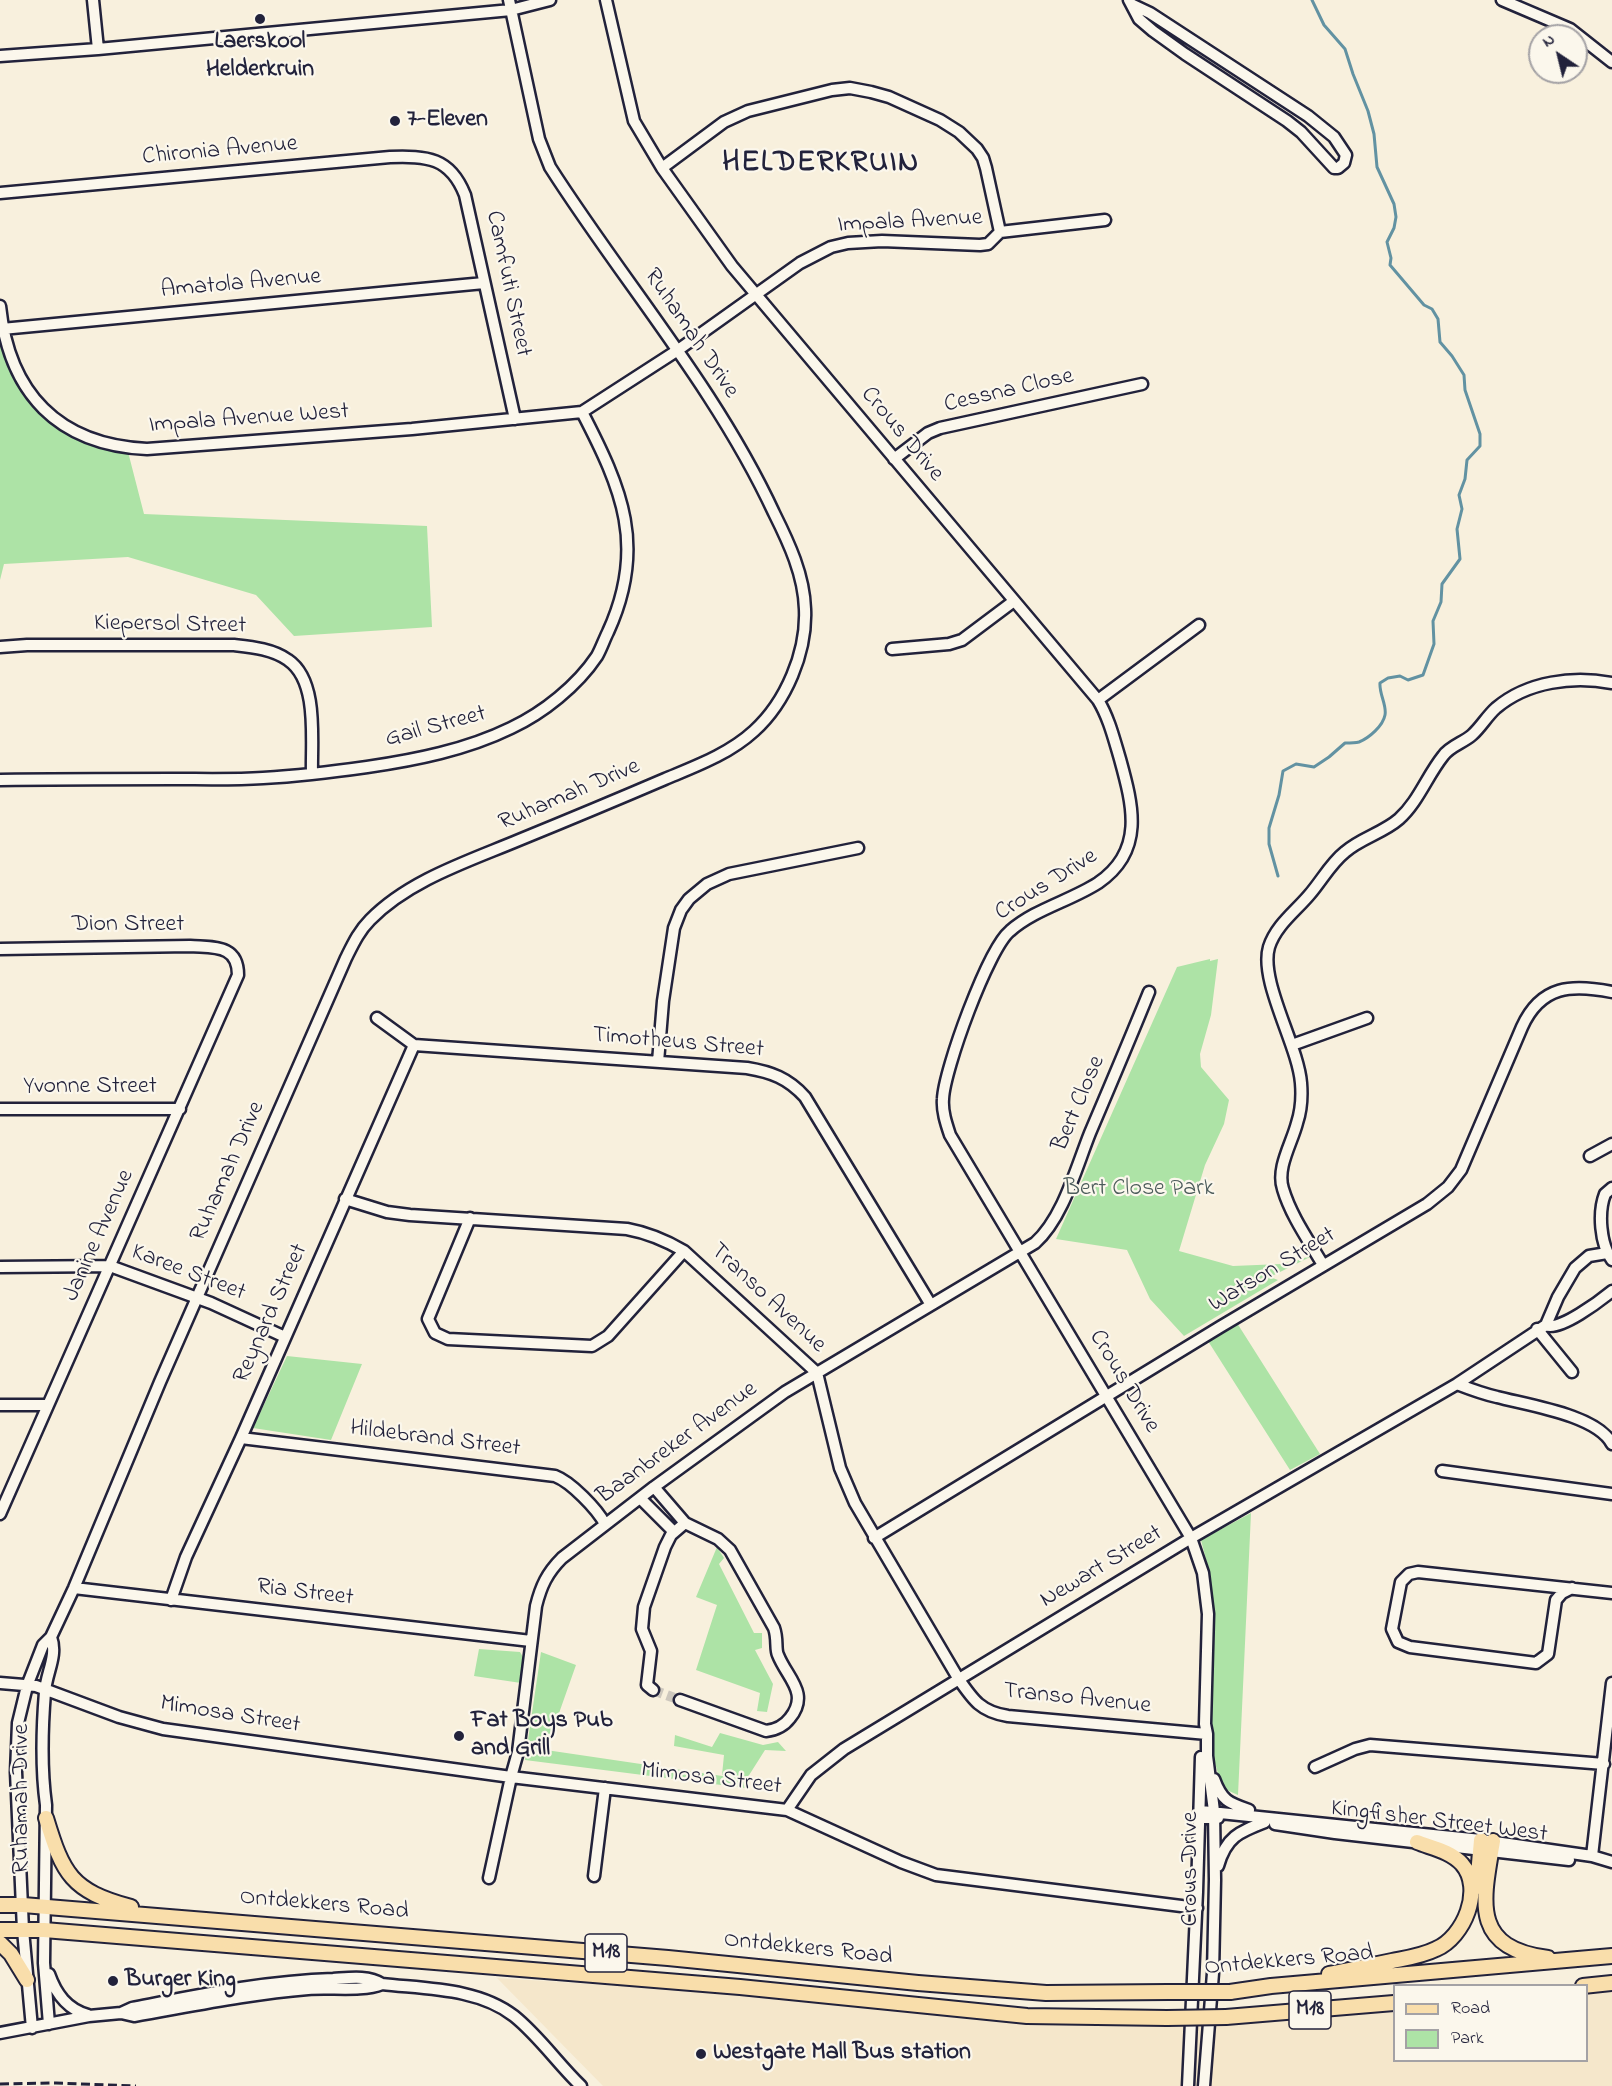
<!DOCTYPE html>
<style>
body{margin:0}
#map{position:relative;width:1612px;height:2086px;overflow:hidden;background:#f8f0dd;font-family:"Indie Flower",sans-serif}
canvas{display:block}
.legend{position:absolute;left:1393px;top:1984px;width:195px;height:78px;box-sizing:border-box;background:#fbf7ec;border:2px solid #a4a2a5;margin:0;padding:8px 10px;list-style:none;font-size:18px;color:#22223b}
.legend li{display:flex;align-items:center;gap:12px;height:30px}
.legend b{width:30px;border:2px solid #a4a2a5}
.north{position:absolute;left:1528px;top:24px;width:60px;height:60px;box-sizing:border-box;background:#fbf7ec;border:2px solid #a4a2a5;border-radius:50%;rotate:325deg;font-size:16px;font-weight:700;line-height:24px;text-align:center;color:#22223b}
.north::after{content:'';display:block;margin:auto;width:21px;height:27px;background:#22223b;clip-path:polygon(50% 0,100% 100%,50% 72%,0 100%)}
</style>
<div id="map">
<canvas width="1612" height="2086"></canvas>
<ul class="legend">
<li><b style="height:8px;background:#f9deab"></b>Road</li>
<li><b style="height:16px;background:#ade3a6"></b>Park</li>
</ul>
<div class="north">N</div>
</div>
<script>
const c = document.querySelector('canvas').getContext('2d');
c.lineJoin = 'round';
function fill(path, color) {
  c.fillStyle = color;
  c.fill(path, 'evenodd');
}
function strokePath(path, color, width, dash) {
  c.strokeStyle = color;
  c.lineWidth = width;
  c.lineCap = dash ? 'butt' : 'round';
  c.setLineDash(dash || []);
  c.stroke(path);
}
function drawText(font, color, halo, rows, align = 'center') {
  c.font = font + ' "Indie Flower",sans-serif';
  c.lineWidth = 4.5;
  c.setLineDash([]);
  c.textBaseline = 'middle';
  c.strokeStyle = halo;
  c.fillStyle = color;
  for (const [text, x, y, turn = 0] of rows) {
    c.save();
    c.translate(x, y);
    c.rotate((+turn || 0) * Math.PI / 180);
    c.textAlign = isNaN(turn) ? turn : align;
    if (halo) c.strokeText(text, 0, 0);
    c.fillText(text, 0, 0);
    c.restore();
  }
}
fill(new Path2D(`
 M497,1978L1190,2022L1394,2006V2060H1586L1587,1991L1612,1989V2086H603Z`), '#f5e7cb');
fill(new Path2D(`
 M0,343L9,370L42,411L82,434L127,448L144,514L427,526L432,627L294,636L256,595L128,557L4,564L0,580Z
 M1210,959V961L1218,959L1211,1015L1200,1054L1201,1067L1229,1100L1224,1124L1205,1165L1179,1251L1233,1266L1281,1264L1312,1256L1270,1277L1278,1280L1184,1336L1150,1299L1127,1250L1056,1239L1177,967Z
 M1237,1323L1320,1454L1290,1470L1208,1341Z
 M287,1356L362,1364L331,1440L253,1428Z
 M1251,1513L1238,1795L1222,1788L1212,1752L1210,1575L1201,1540Z
 M717,1547L724,1558L719,1564L754,1633H762V1648L755,1650L773,1684L767,1712L757,1711L760,1693L696,1670L717,1605L696,1597Z
 M479,1649L520,1652L527,1664L521,1683L474,1676Z
 M541,1652L576,1665L546,1750L729,1777L722,1775L724,1755L674,1746L675,1735L712,1747L720,1733L763,1745L778,1742L786,1751L765,1750L746,1780L745,1788L525,1760Z`), '#ade3a6');
strokePath(new Path2D(`
 M1278,876L1269,844V828L1279,795L1283,771L1296,764L1314,767L1329,757L1345,743C1349,743 1355,743 1359,742C1369,738 1383,726 1385,715C1387,705 1379,694 1380,683L1388,678L1400,676L1408,680L1423,675L1434,644L1433,621L1441,602L1442,584L1460,559L1457,529L1462,509L1459,495L1465,479L1467,460L1480,446V434L1465,390L1464,375L1452,356L1440,342L1438,319L1432,309L1424,305L1390,265L1391,258L1387,242L1394,228L1396,217L1394,204L1377,167L1374,134L1368,111L1353,74L1345,49L1324,25L1312,0`), '#6292a2', 3);
strokePath(new Path2D(`
 M653,1690L680,1700`), '#cdc7bd', 10, [10, 5]);
const minor = new Path2D(`
 M93,0L98,49
 M606,0L634,121L662,168L732,266L1098,700C1109,718 1114,739 1120,759C1133,806 1145,851 1098,883C1070,901 1035,909 1010,931C988,949 944,1070 943,1099C942,1111 946,1123 950,1135L1191,1538L1203,1573L1208,1614L1205,1724L1207,1734V1756L1214,1811L1215,1880L1213,1973L1204,2086
 M1129,0L1139,19L1153,31L1185,54L1287,121L1301,132L1334,168H1338L1344,163L1346,155L1334,137L1308,116L1150,13L1133,5
 M1502,0L1570,29L1612,62
 M0,56L98,49L511,10L550,0
 M662,168L724,122L748,111L832,90L850,88L871,92L889,97L940,120L959,132L977,149L983,158L986,168L1000,232
 M0,193L390,157C427,156 450,157 465,195L515,419
 M0,306C9,393 58,445 147,449L412,429L582,412L678,350L800,263L831,247L848,243L882,241L980,245L988,244L1000,232L1105,220
 M2,329L484,283
 M894,459L928,433L940,428L1142,384
 M0,647L27,645H234C252,647 273,649 288,660C319,681 311,741 312,774
 M892,649L949,644L962,640L1014,601
 M1098,700L1199,625
 M0,780C57,779 115,779 172,779C202,779 233,780 263,778C298,776 332,772 367,767C415,760 466,750 511,728C543,713 577,686 597,656C601,649 604,640 608,632C647,547 622,489 582,412
 M0,949L190,946C213,948 238,944 238,975L0,1514
 M377,1018L414,1045L747,1068C771,1072 788,1078 805,1097L931,1305
 M1292,1045L1367,1018
 M658,1062L663,1001L674,928L681,910L689,899L707,884L729,874L858,848
 M0,1109H180
 M1590,1156L1612,1144
 M1612,1188L1605,1194C1598,1212 1600,1244 1612,1260
 M345,1199L387,1212L410,1215L627,1229C649,1233 665,1240 684,1251L817,1373L840,1468L855,1503L958,1678C973,1700 981,1712 1008,1716L1207,1734
 M470,1218L428,1319L435,1333L448,1339L592,1346L608,1336L684,1251
 M1323,1265C1309,1241 1291,1216 1283,1189C1276,1168 1292,1143 1297,1123C1301,1111 1302,1095 1301,1083C1298,1045 1259,981 1269,947C1276,925 1296,911 1310,894C1322,880 1331,863 1345,852C1361,838 1383,833 1399,819C1418,802 1427,776 1443,756C1450,746 1463,743 1472,735C1481,727 1487,716 1496,708C1528,681 1573,676 1612,683
 M0,1267L110,1266L211,1303L285,1337
 M1546,1325C1559,1332 1601,1300 1612,1291
 M1537,1329L1572,1372
 M1457,1384C1470,1389 1483,1394 1497,1397C1527,1405 1597,1415 1612,1444
 M0,1405H48
 M241,1438L555,1476C571,1482 597,1509 605,1524
 M1442,1471L1612,1494
 M654,1487L685,1523
 M640,1498L674,1532
 M874,1538L1220,1327L1427,1204L1448,1187L1461,1170L1522,1027C1541,985 1572,984 1612,992
 M74,1588L531,1641
 M1572,1588L1562,1593L1556,1600L1548,1654L1536,1663L1410,1647L1398,1642L1392,1629L1401,1582L1409,1574L1418,1572L1612,1593
 M171,1600L186,1557L241,1438L414,1045
 M0,1683L36,1686L119,1717L163,1729L511,1777L787,1810L901,1862L936,1875L1197,1908
 M653,1690L647,1685L651,1651L642,1629L644,1607L665,1547L671,1535L685,1523L718,1539L730,1550L774,1628C778,1639 775,1649 778,1655C787,1678 810,1693 790,1718C784,1726 775,1730 766,1731L680,1700
 M1315,1767L1355,1749L1370,1745L1604,1764
 M1214,1779C1222,1801 1229,1803 1249,1810
 M787,1810L811,1775L844,1749L1191,1538L1457,1384L1546,1325L1558,1297L1575,1268L1589,1256L1607,1253
 M1201,1811L1481,1840L1592,1856L1612,1862
 M1200,1818H1218
 M1275,1824L1335,1833L1569,1860
 M1592,1856L1612,1683
 M1218,1866C1226,1837 1239,1832 1265,1822
 M594,1876L605,1788
 M489,1878L511,1777L518,1752L536,1606C541,1586 547,1573 562,1558L654,1487L785,1392L1035,1243C1063,1218 1076,1168 1090,1133C1110,1086 1130,1039 1149,992
 M49,1974C56,1994 67,2009 88,2015
 M121,2013L132,2008C199,1995 265,1981 333,1979C349,1978 368,1975 382,1984C426,1989 478,1988 514,2016C539,2036 558,2064 581,2086
 M49,2024L44,1963L46,1805C41,1769 42,1729 45,1692C46,1673 58,1656 51,1637
 M32,2028L23,1930L16,1772L18,1723L27,1686L43,1645L51,1637L74,1588L160,1382L346,958C353,944 359,931 370,920C409,880 469,861 519,840C568,820 616,800 665,779C696,766 729,754 754,731C786,702 807,652 805,609C804,575 789,543 774,513C716,388 624,283 550,167L539,139L509,0
 M0,2033L89,2016L121,2013L134,2016C192,2006 249,1994 308,1989C331,1987 362,1992 382,1984
 M1188,2086L1197,1892L1201,1757`);
const major = new Path2D(`
 M46,1818C63,1874 71,1891 131,1907
 M1493,1841C1483,1900 1470,1948 1548,1958
 M1477,1887L1481,1840
 M0,1905H23L668,1958L918,1983L1046,1993L1168,1992
 M0,1930H44L740,1987L1027,2016L1167,2018
 M0,1943L11,1954L27,1980
 M1329,1974C1350,1970 1371,1965 1392,1961C1407,1958 1422,1956 1436,1949C1464,1937 1484,1889 1462,1864C1450,1851 1432,1848 1417,1842
 M1583,1986L1612,1983
 M1230,1992L1271,1986L1612,1956
 M1226,2017L1394,2003`);
strokePath(minor, '#22223b', 15);
strokePath(major, '#22223b', 18);
strokePath(minor, '#fbf7ec', 10);
strokePath(major, '#f9deab', 14);
strokePath(new Path2D(`
 M0,2084L56,2083L136,2086`), '#22223b', 3, [9, 4.5]);
const majorBridge = new Path2D(`
 M1168,1992H1230
 M1167,2018L1226,2017`);
strokePath(majorBridge, '#22223b', 18, []);
strokePath(majorBridge, '#f9deab', 14);
for (const [x, y, r, color] of [
 [260,19,6,"#22223b"],
 [395,121,6,"#22223b"],
 [459,1736,6,"#22223b"],
 [113,1981,6,"#22223b"],
 [701,2054,6,"#22223b"]
]) {
  const dot = new Path2D();
  dot.arc(x, y, r, 0, 2 * Math.PI);
  c.fillStyle = color;
  c.fill(dot);
  strokePath(dot, '#fbf7ec', 2);
}
for (const [x, y, w] of [
 [606,1953,42],
 [1310,2010,42]
]) {
  const box = new Path2D();
  box.roundRect(x - w / 2, y - 19, w, 38, 4.5);
  c.fillStyle = '#fbf7ec';
  c.fill(box);
  strokePath(box, '#22223b', 1.5);
}
drawText('bold 22px', '#22223b', null, [
 ["M18",606,1953],
 ["M18",1310,2010]
]);
drawText('bold 24px', '#22223b', '#fbf7ec', [
 ["Laerskool",260,43,"center"],
 ["Helderkruin",260,71,"center"],
 ["7-Eleven",407,121],
 ["Fat Boys Pub",471,1722],
 ["and Grill",471,1750],
 ["Burger King",125,1981],
 ["Westgate Mall Bus station",713,2054]
], 'left');
drawText('24px', '#22223b', '#fbf7ec', [
 ["Chironia Avenue",220,152,-5],
 ["Impala Avenue",910,223,-3],
 ["Camfuti Street",507,284,78],
 ["Amatola Avenue",241,285,-5],
 ["Ruhamah Drive",690,334,56],
 ["Cessna Close",1009,392,-13],
 ["Impala Avenue West",249,420,-4],
 ["Crous Drive",901,435,50],
 ["Kiepersol Street",170,626,1],
 ["Gail Street",436,728,-15],
 ["Ruhamah Drive",570,796,-23],
 ["Crous Drive",1047,886,-32],
 ["Dion Street",128,926],
 ["Timotheus Street",678,1044,5],
 ["Yvonne Street",90,1088],
 ["Bert Close",1080,1104,-67],
 ["Ruhamah Drive",229,1172,-66],
 ["Janine Avenue",100,1236,-66],
 ["Watson Street",1273,1271,-31],
 ["Karee Street",188,1274,21],
 ["Transo Avenue",767,1299,43],
 ["Reynard Street",272,1314,-66],
 ["Crous Drive",1123,1382,59],
 ["Hildebrand Street",435,1440,7],
 ["Baanbreker Avenue",678,1444,-36],
 ["Newart Street",1102,1568,-31],
 ["Ria Street",305,1594,7],
 ["Transo Avenue",1077,1700,6],
 ["Mimosa Street",230,1716,9],
 ["Mimosa Street",711,1780,7],
 ["Ruhamah Drive",23,1799,-90],
 ["Kingfisher Street West",1439,1823,7],
 ["Crous Drive",1192,1869,-90],
 ["Ontdekkers Road",324,1906,5],
 ["Ontdekkers Road",808,1950,6],
 ["Ontdekkers Road",1289,1962,-5]
]);
drawText('24px', '#4c5c5b', '#fbf7ec', [
 ["Bert Close Park",1139,1190]
]);
c.letterSpacing = '1.5px';
drawText('bold 30px', '#22223b', '#fbf7ec', [
 ["HELDERKRUIN",821,165]
]);
c.letterSpacing = '0px';
</script>
